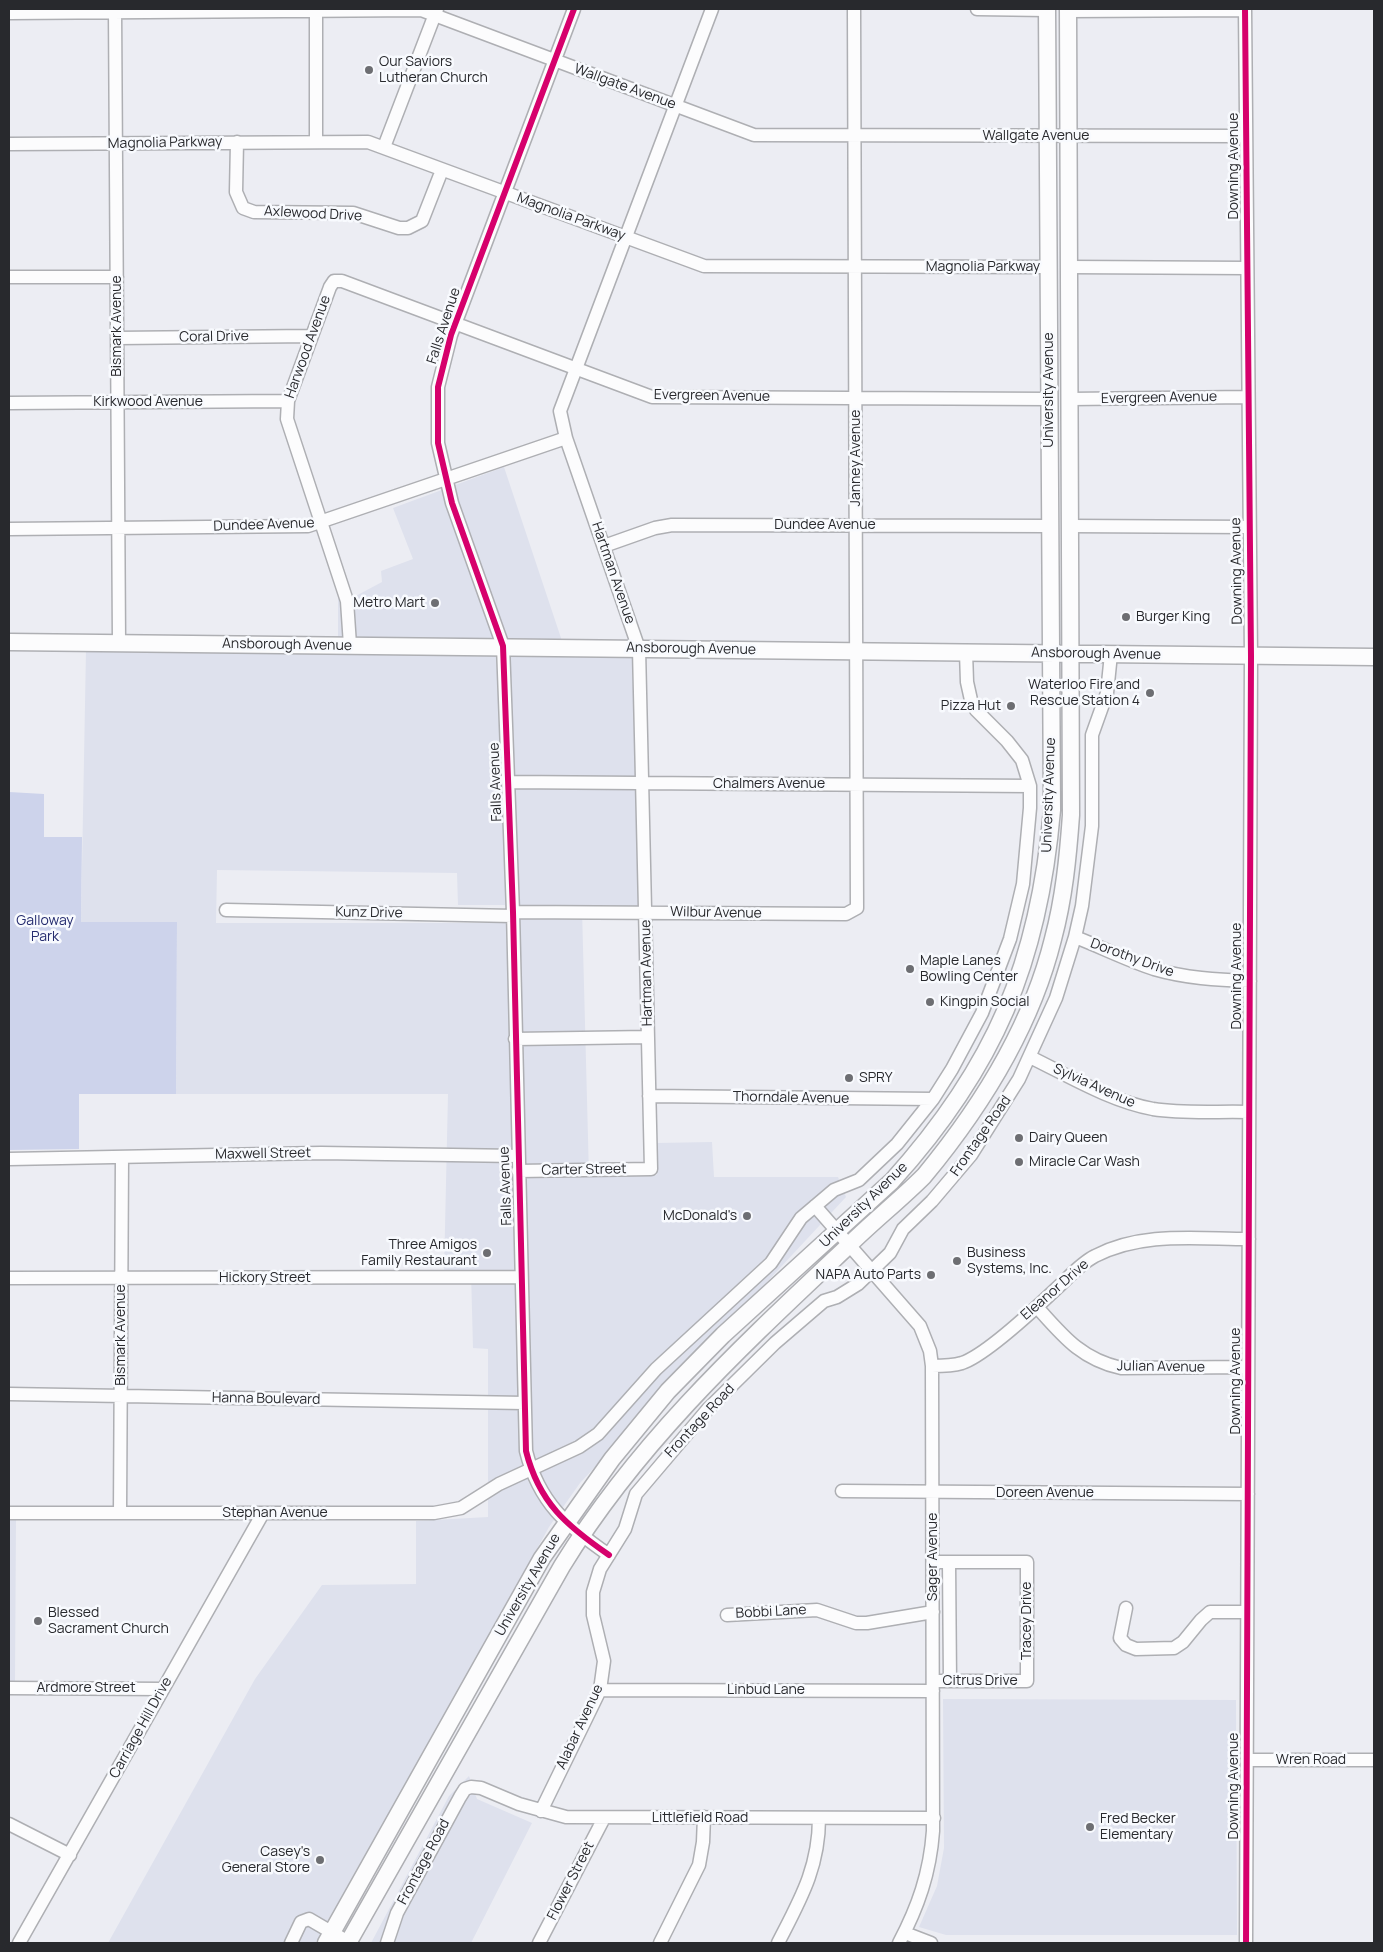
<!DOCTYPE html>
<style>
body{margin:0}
#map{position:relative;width:1383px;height:1952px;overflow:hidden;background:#ecedf3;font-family:Manrope,sans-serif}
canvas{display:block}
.frame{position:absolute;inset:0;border:10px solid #28292d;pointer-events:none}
</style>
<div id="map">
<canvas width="1383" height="1952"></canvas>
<div class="frame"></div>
</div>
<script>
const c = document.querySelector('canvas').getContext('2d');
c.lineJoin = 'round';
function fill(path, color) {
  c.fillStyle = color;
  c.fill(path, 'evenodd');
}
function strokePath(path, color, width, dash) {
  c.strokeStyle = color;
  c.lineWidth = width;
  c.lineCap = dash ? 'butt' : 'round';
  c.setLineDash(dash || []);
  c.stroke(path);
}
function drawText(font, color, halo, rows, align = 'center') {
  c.font = font + ' Manrope,sans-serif';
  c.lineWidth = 5;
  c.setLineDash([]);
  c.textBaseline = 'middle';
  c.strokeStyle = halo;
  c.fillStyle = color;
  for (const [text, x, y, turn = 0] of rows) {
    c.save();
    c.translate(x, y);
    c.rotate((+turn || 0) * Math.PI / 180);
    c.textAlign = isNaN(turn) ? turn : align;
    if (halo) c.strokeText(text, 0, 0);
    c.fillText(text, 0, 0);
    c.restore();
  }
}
fill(new Path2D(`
 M504,467L562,641L632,657L640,907L582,909L589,1176L657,1175V1143L712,1142L714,1177H838L846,1197L580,1483L549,1527L320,1943H108L255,1679L322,1585L416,1584V1521L488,1517V1349L473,1348L471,1272H444L448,1094H176L177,923L81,922L86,650L338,651V598H352L382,582L381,571L413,559L393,508ZM217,870L457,873L458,905H505L506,923H216Z
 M9,1518H16L15,1681H9Z
 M943,1699L1236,1700L1237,1935H946L919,1927L937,1886L944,1848Z
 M469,1776L477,1799L532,1823L471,1943H371L449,1796Z`), '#dee1ed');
fill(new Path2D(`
 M9,792L44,794V837H82L81,922H177L176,1094H79V1149L9,1150Z`), '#cdd3eb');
const minor = new Path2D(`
 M115,9L119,642
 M316,9V142
 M574,9L451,335L438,387V443L452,503L503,646L513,912L526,1451C539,1503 567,1526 609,1555
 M977,9L1047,10
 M1245,9L1251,656L1246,1943
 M1068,11L1245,10
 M9,13L421,10L754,135L1246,136
 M237,142L236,192L243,208L254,212L353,213L399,228H408L422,221L442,170
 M9,144L368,142L704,266L1049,267
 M384,147L437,9
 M1069,267L1247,268
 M9,277H117
 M117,338L312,336
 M1070,399L1248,397
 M9,403L288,401
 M1070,526L1249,527
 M9,529L308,526L566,438
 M604,546L655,528L672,525L1050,526
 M350,645L347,601L287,419L288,401L330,287L334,281H342L652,397L1049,399
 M508,782L1030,786
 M226,910L513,916
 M513,912L846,914L857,908L854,9
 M1075,937C1101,947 1127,960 1154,969C1185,978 1217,980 1250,981
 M515,1039L648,1037
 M1030,1057C1069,1076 1110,1101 1153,1109C1185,1114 1218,1111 1249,1112
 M649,1096L933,1099
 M9,1159L321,1153L517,1156
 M518,1171L651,1169L639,649L566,438L560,411L712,9
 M815,1206L920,1326L930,1351L932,1366L933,1831C930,1873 918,1907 899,1943
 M9,1278L521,1277
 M1037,1307C1063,1336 1081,1359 1121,1368L1248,1367
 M932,1366C942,1366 952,1366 962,1363C986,1355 1037,1307 1057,1288C1069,1277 1081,1263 1095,1256C1142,1231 1198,1239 1249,1239
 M9,1394L524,1403
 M842,1491L1248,1494
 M9,1513H434L461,1508L499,1484L579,1447L598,1434L656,1369L771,1263L801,1218L834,1190L859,1180L897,1144L933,1099L952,1069L982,1013L1010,939L1023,884L1030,808V786L1022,760L1007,741L976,710L971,700L967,682L966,652
 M120,1513L122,1157
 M933,1562H1027V1681H933
 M949,1562L950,1681
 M1126,1608L1120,1638L1126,1645L1136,1649L1174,1648L1183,1642L1201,1620L1210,1612H1247
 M727,1615L817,1610L856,1623H867L933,1612
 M9,1688L163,1689
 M600,1690L933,1691
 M1247,1760H1374
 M541,1811L600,1690L604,1661L593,1615V1592L600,1569L625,1529L636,1494L708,1409L775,1343L824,1301L837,1297L858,1284L890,1253L903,1229L932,1201L971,1155L1019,1079L1056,998L1075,937L1082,906L1092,826V735L1107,693L1111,654
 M9,1824L70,1855
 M905,1933L931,1943
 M19,1943L263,1513
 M291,1943L301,1922L309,1919L350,1943
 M387,1943L397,1913L460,1797L465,1789L471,1787L481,1788L519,1804L566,1817L934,1818
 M539,1943L604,1818
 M660,1943L699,1865L703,1842L704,1817
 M778,1943C800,1900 819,1868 819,1818`);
const major = new Path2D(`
 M9,642L1374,657
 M326,1943L542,1558L612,1459L668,1391L723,1335L892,1181C995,1067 1039,962 1052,810L1047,9
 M348,1943L562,1566C638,1442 741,1347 846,1248C871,1223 899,1201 924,1176C982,1106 1031,1028 1053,939C1064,898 1068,857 1071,815L1068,9`);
strokePath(minor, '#aeafb3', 15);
strokePath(major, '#aeafb3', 19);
strokePath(minor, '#fcfcfd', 12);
strokePath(major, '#fcfcfd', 16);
strokePath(new Path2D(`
 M574,9L451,335L438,387V443L452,503L503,646L513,912L526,1451C539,1503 567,1526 609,1555
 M1245,9L1251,656L1246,1943`), '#d6006c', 6);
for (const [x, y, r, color] of [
 [369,70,5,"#6d6e72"],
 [435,603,5,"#6d6e72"],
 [1126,617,5,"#6d6e72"],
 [1150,693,5,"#6d6e72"],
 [1011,706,5,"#6d6e72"],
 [910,969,5,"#6d6e72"],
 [930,1002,5,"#6d6e72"],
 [849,1078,5,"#6d6e72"],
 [1019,1138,5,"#6d6e72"],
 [1019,1162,5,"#6d6e72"],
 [747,1216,5,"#6d6e72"],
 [487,1253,5,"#6d6e72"],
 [957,1261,5,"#6d6e72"],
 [931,1275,5,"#6d6e72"],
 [38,1621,5,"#6d6e72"],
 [1090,1827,5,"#6d6e72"],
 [320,1860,5,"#6d6e72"]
]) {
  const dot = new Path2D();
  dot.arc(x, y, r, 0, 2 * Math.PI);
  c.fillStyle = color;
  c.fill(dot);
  strokePath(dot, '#f8fafe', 2);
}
drawText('14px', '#28292d', '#f8fafe', [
 ["Our Saviors",379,62],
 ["Lutheran Church",379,78],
 ["Metro Mart",425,603,"right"],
 ["Burger King",1136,617],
 ["Waterloo Fire and",1140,685,"right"],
 ["Rescue Station 4",1140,701,"right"],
 ["Pizza Hut",1001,706,"right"],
 ["Maple Lanes",920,961],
 ["Bowling Center",920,977],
 ["Kingpin Social",940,1002],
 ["SPRY",859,1078],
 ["Dairy Queen",1029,1138],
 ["Miracle Car Wash",1029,1162],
 ["McDonald's",737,1216,"right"],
 ["Three Amigos",477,1245,"right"],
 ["Family Restaurant",477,1261,"right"],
 ["Business",967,1253],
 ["Systems, Inc.",967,1269],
 ["NAPA Auto Parts",921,1275,"right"],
 ["Blessed",48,1613],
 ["Sacrament Church",48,1629],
 ["Fred Becker",1100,1819],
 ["Elementary",1100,1835],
 ["Casey's",310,1852,"right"],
 ["General Store",310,1868,"right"]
], 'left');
drawText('14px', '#28292d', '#f8fafe', [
 ["Wallgate Avenue",625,87,20],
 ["Wallgate Avenue",1036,136],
 ["Magnolia Parkway",165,143,-1],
 ["Downing Avenue",1234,166,-90],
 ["Axlewood Drive",313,214,3],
 ["Magnolia Parkway",571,217,20],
 ["Magnolia Parkway",983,267],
 ["Bismark Avenue",117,326,-90],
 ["Falls Avenue",444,326,-72],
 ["Coral Drive",214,337,-1],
 ["Harwood Avenue",308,347,-70],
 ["University Avenue",1049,390,-90],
 ["Evergreen Avenue",712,396,1],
 ["Evergreen Avenue",1159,398,-1],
 ["Kirkwood Avenue",148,402],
 ["Janney Avenue",856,458,-90],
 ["Dundee Avenue",264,525,-2],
 ["Dundee Avenue",825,525],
 ["Downing Avenue",1237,571,-91],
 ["Hartman Avenue",613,573,71],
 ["Ansborough Avenue",287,645,1],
 ["Ansborough Avenue",691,649,1],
 ["Ansborough Avenue",1096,654,1],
 ["Falls Avenue",496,782,-92],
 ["Chalmers Avenue",769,784],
 ["University Avenue",1049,795,-88],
 ["Kunz Drive",369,913,1],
 ["Wilbur Avenue",716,913,1],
 ["Dorothy Drive",1132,958,20],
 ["Hartman Avenue",647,973,-91],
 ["Downing Avenue",1237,976,-90],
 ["Sylvia Avenue",1094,1086,24],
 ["Thorndale Avenue",791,1098,1],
 ["Frontage Road",981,1136,-55],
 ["Maxwell Street",263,1154,-1],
 ["Carter Street",584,1170,-1],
 ["Falls Avenue",506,1186,-92],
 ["University Avenue",864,1205,-44],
 ["Hickory Street",265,1278],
 ["Eleanor Drive",1055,1290,-41],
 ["Bismark Avenue",121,1335,-90],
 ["Julian Avenue",1161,1367,1],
 ["Downing Avenue",1236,1381,-90],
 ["Hanna Boulevard",266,1399,1],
 ["Frontage Road",700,1421,-47],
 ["Doreen Avenue",1045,1493],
 ["Stephan Avenue",275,1513],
 ["Sager Avenue",933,1557,-90],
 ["University Avenue",528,1585,-60],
 ["Bobbi Lane",771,1612,-3],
 ["Tracey Drive",1027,1621,-90],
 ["Citrus Drive",980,1681],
 ["Ardmore Street",86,1688],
 ["Linbud Lane",766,1690],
 ["Alabar Avenue",580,1727,-65],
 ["Carriage Hill Drive",141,1728,-61],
 ["Wren Road",1311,1760],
 ["Downing Avenue",1234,1786,-90],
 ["Littlefield Road",700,1818],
 ["Frontage Road",424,1862,-62],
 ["Flower Street",571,1881,-63]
]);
drawText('14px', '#252c6f', '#f8fafe', [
 ["Galloway",45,921],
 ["Park",45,937]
]);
</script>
